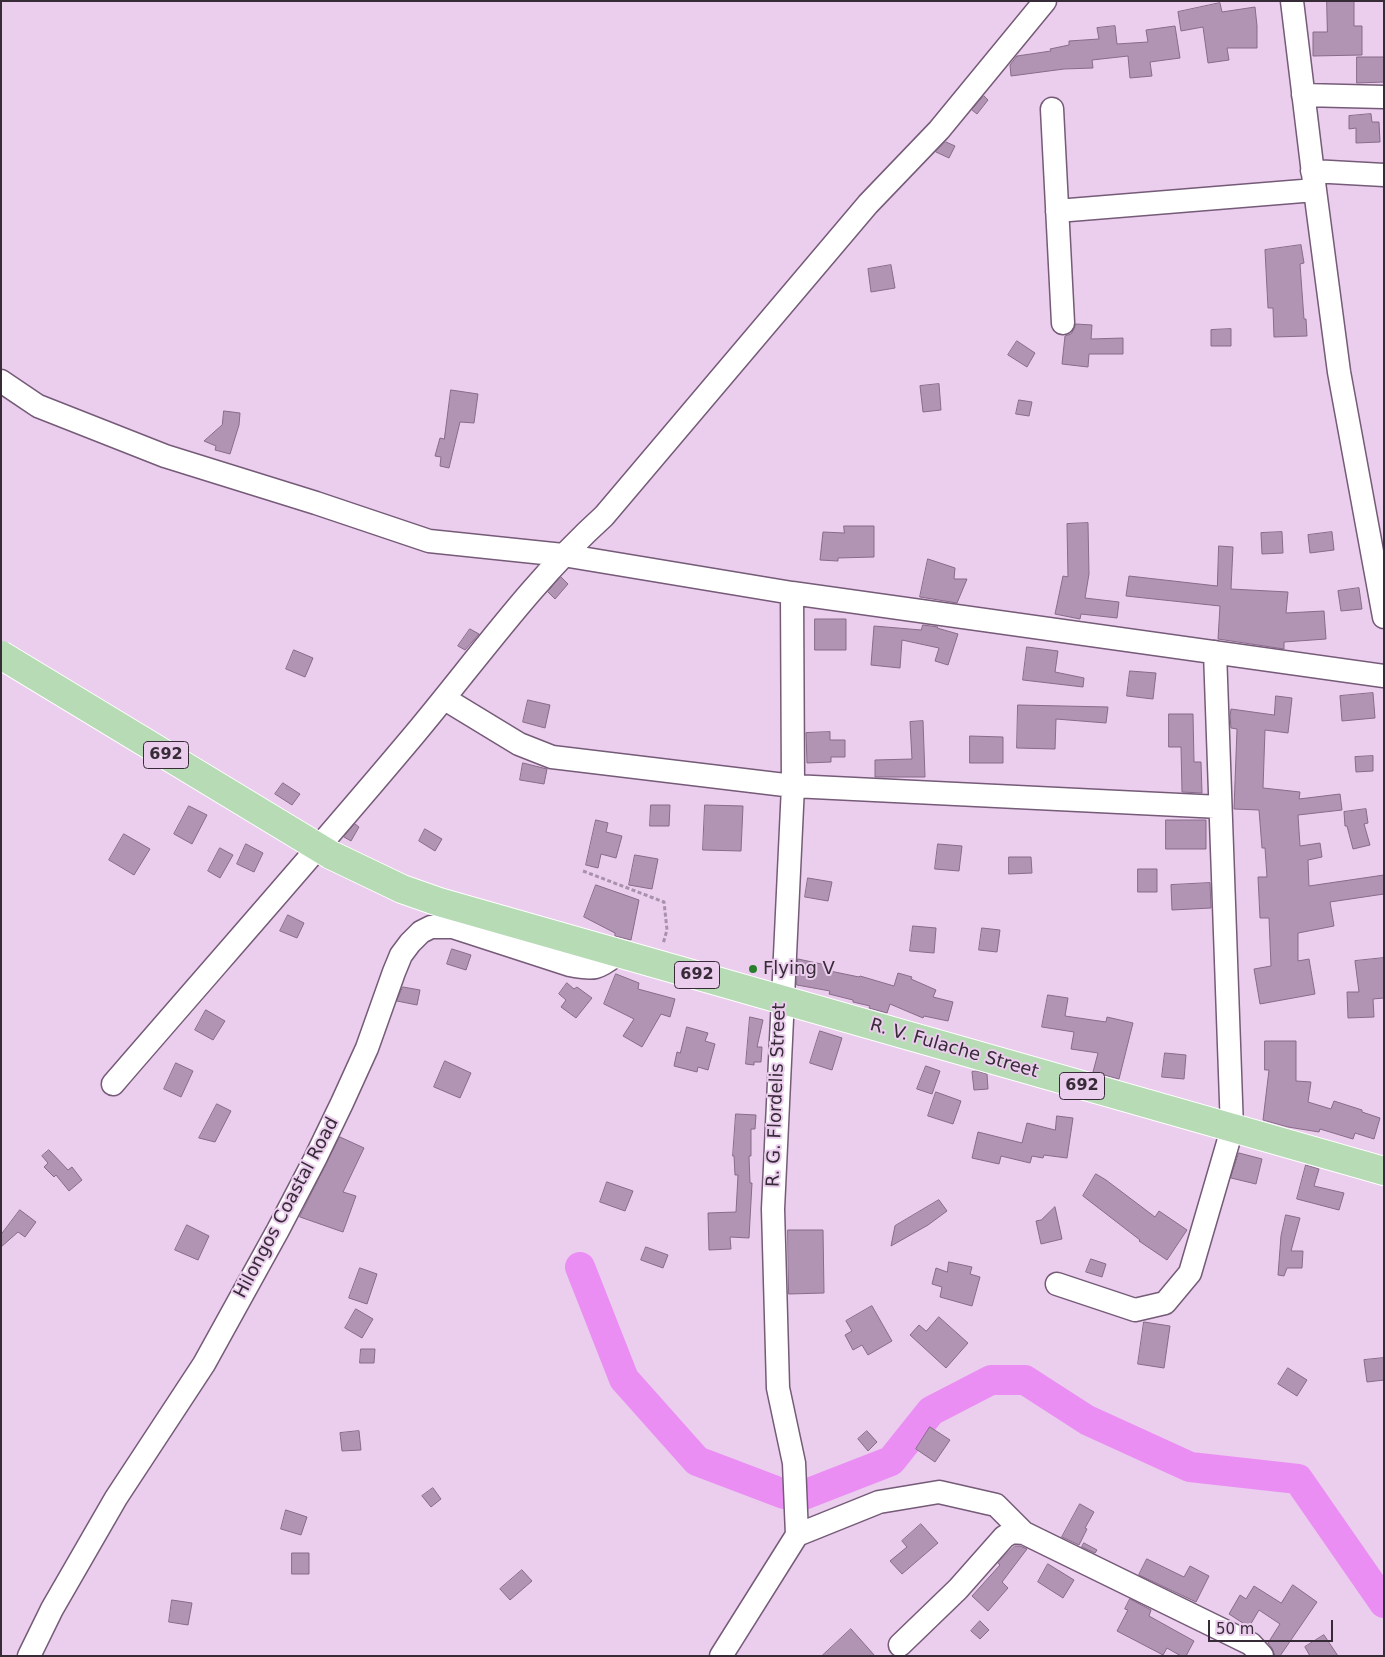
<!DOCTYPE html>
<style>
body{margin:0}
#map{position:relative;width:1385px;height:1657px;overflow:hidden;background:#ebcded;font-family:"DejaVu Sans",sans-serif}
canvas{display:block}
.frame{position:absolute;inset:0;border:2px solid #372b38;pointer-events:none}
.scale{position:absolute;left:1208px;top:1620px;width:125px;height:22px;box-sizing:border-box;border:2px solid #372b38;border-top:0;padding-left:6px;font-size:15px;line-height:18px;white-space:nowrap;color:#372b38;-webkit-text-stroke:4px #ebcded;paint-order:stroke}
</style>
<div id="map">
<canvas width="1385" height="1657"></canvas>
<div class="frame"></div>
<div class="scale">50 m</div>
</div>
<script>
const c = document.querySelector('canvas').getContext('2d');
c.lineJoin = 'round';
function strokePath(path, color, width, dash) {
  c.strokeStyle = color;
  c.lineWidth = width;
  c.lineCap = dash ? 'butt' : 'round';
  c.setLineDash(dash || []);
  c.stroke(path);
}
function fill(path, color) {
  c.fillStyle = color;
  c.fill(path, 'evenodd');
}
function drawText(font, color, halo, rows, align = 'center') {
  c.font = font + ' "DejaVu Sans",sans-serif';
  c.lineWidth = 4;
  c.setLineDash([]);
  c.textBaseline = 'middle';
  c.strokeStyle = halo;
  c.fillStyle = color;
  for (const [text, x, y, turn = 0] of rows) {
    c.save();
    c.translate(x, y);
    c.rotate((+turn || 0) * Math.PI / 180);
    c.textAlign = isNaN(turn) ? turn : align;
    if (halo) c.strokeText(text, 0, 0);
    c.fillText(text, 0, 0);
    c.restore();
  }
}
strokePath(new Path2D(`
 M580,1267L624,1379L697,1461L784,1494
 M801,1496L891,1461L931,1411L991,1380H1025L1087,1420L1190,1467L1298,1479L1384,1603`), '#ea8ef3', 30);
const building = new Path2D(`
 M1327,1H1354V26H1362V55L1313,56V32H1327Z
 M1220,3L1222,12L1255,7L1257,26V48H1227L1229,60L1208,63L1203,27L1181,31L1178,12Z
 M1115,26L1117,44L1148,42L1146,30L1175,26L1180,58L1150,62L1152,76L1130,78L1128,56L1092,60L1093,68L1064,69L1011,76L1010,65L1017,56L1051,51L1050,49L1069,45V41L1099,39L1097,28Z
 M1357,57H1384V82L1357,83Z
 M984,96L988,100L977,114L972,110Z
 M1371,114L1372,122H1379L1380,142L1356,143V128L1349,129V116Z
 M946,142L955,146L949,158L936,152Z
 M1301,245L1304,263L1300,264L1304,319H1306L1307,336L1274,337L1273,308H1268L1265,250Z
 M891,265L895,288L871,292L868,269Z
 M1076,324L1092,325L1091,339L1123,338V354H1089L1088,367L1062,364L1065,336L1071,334L1074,329Z
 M1231,329V346H1211V330Z
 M1017,341L1035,353L1027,367L1008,355Z
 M939,384L941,410L923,412L920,386Z
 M451,390L478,394L474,423L460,422L449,468L440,466L441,457L435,456L440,438L444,439Z
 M1019,400L1032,402L1029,416L1016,414Z
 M224,411L240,413L239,425L230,454L215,450L216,446L204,441L222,425Z
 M1088,523L1089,574L1085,598L1119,602L1117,618L1081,614L1080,619L1055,614L1063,576L1068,577L1067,524Z
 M844,526H874V557L838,558V561L820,560L823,532L844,533Z
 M1282,532L1283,553L1262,554L1261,533Z
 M1332,532L1334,550L1310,553L1308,535Z
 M1219,546L1233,547L1231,589L1288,592L1286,613L1324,611L1326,639L1284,642V649L1218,639L1220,606L1126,596L1129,576L1217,586Z
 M928,559L955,568L954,579H967L957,603L920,597Z
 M561,577L568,584L555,599L548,592Z
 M1359,588L1362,609L1341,611L1338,591Z
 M815,619H846V650H815Z
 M923,625L938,627L937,628L958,634L948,665L935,661L939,648L902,640L900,668L871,665L874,626L921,630Z
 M470,629L479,634L465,650L458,646Z
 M1027,647L1058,651L1055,672L1084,678L1083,687L1023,680Z
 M294,650L313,658L305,677L286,669Z
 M1130,671L1156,673L1153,699L1127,696Z
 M1373,693L1375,718L1342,721L1340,696Z
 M1276,696L1292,698L1288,733L1265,730L1263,788L1300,792L1299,799L1340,794L1342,810L1298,815L1300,846L1320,843L1322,857L1308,860L1309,886L1384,875V894L1330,902L1334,926L1298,933V961L1309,959L1315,994L1260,1004L1254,969L1271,966L1269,918H1260L1258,877H1267L1265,848H1262L1259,810L1234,809L1237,729L1231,728L1230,716L1231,709L1274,715Z
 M528,700L550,705L545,728L523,722Z
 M1018,705L1108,707L1106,723L1056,719L1055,749L1017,748Z
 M1169,714H1193L1194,762H1201L1202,793L1182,792L1181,747H1169Z
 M923,721L925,777H875V760L912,759L910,722Z
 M830,732V740H845V757H831V762L807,763L806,733Z
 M970,736L1003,737V763H970Z
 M1373,756V771L1356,772L1355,757Z
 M523,763L547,769L544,784L520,780Z
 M283,783L300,794L292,805L275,794Z
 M651,805H670L669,826H650Z
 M705,805L743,806L741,851L703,850Z
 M189,806L207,815L192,844L174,834Z
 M1366,809L1368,823L1364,824L1370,845L1353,849L1347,826H1345L1344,812Z
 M596,820L608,823L606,832L622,836L616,858L601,854L598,868L586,865Z
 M1166,820H1206V849H1166Z
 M355,824L359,827L351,841L344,837Z
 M425,829L442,839L435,851L419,841Z
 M124,834L150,849L134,875L109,860Z
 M246,844L263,853L254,872L237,864Z
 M938,844L962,846L959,871L935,869Z
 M220,848L233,855L220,878L208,871Z
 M635,855L658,859L652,889L629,885Z
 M1009,857H1031L1032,873L1009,874Z
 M1138,869H1157V892H1138Z
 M808,878L832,882L828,901L805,897Z
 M1210,883L1211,908L1172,910L1171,885Z
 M596,885L639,900L631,940L615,936V933L584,917Z
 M288,915L304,923L297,938L280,931Z
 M913,926L936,928L934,953L910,951Z
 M982,928L1000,930L997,952L979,950Z
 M452,949L471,955L466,970L447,964Z
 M1384,958V998L1373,999L1374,1017L1348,1018L1347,992H1359L1355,961Z
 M798,959L826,965L825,970L859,977L860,976L894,986L898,973L912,977L911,979L936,990L933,997L953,1002L948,1021L924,1016L923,1018L890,1004L887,1013L869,1008L870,1006L853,1002V1000L829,994L830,991L797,985Z
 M616,974L639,983L638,989L675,999L670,1017L661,1014L642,1047L623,1036L634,1019L604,1004Z
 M567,983L574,989L577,987L592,998L576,1018L561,1007L566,1000L559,994Z
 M403,987L420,990L417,1005L397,1001Z
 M1048,995L1068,998L1065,1016L1106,1022L1107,1017L1133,1023L1119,1079L1093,1072L1098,1053L1071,1049L1074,1032L1042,1027Z
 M206,1010L225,1021L213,1040L195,1030Z
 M750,1017L763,1020L757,1047H762L761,1062H754V1065L746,1064Z
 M687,1027L708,1033L705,1041L715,1044L708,1070L698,1067L697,1072L674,1066L677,1052L680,1053Z
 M820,1031L842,1038L832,1070L810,1063Z
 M1265,1041H1296V1081L1311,1082L1308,1102L1331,1109L1334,1101L1362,1110V1112L1380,1118L1374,1139L1355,1133L1353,1139L1320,1129L1319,1132L1288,1127L1263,1120L1269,1070H1265Z
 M1165,1053L1186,1055L1184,1079L1162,1077Z
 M445,1061L471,1073L460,1098L434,1087Z
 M176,1063L193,1071L181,1097L164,1089Z
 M926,1066L940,1071L932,1094L917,1089Z
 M977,1071L987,1074L988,1089L974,1090L972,1072Z
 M936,1092L961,1101L953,1124L928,1116Z
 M217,1104L231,1111L215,1142L199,1138Z
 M736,1114L756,1115L755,1129H751V1156H749L750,1183H752L749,1238L730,1237L731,1249L709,1250L708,1213L736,1212L738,1175H735L734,1156H733Z
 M1057,1116L1073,1118L1067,1158L1044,1155L1043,1158L1032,1156L1030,1163L1001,1156L999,1164L972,1158L978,1132L1022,1143L1027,1123L1055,1130Z
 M340,1137L364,1148L343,1192L356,1196L343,1232L300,1217Z
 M49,1150L68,1170L72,1167L82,1180L69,1191L56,1175L54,1177L44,1167L48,1163L42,1156Z
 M1239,1153L1262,1159L1256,1184L1231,1178Z
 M1306,1165L1319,1169L1314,1186L1344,1193L1339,1210L1297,1199Z
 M1096,1174L1106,1180L1155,1217L1159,1211L1187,1230L1167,1260L1139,1241L1140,1240L1083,1196Z
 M607,1182L633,1191L625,1211L600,1202Z
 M939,1200L947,1211L928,1225L891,1246L895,1226Z
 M1055,1207L1062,1239L1041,1244L1036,1221L1041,1220Z
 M20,1210L36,1222L25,1237L18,1232L1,1247V1235Z
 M1286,1215L1300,1218L1291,1251H1303L1302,1268H1287L1284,1276L1278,1275L1281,1236Z
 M187,1225L209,1236L198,1260L175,1250Z
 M788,1230H823L824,1293L789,1294Z
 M646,1247L668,1255L663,1268L641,1260Z
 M1091,1259L1106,1264L1102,1277L1086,1272Z
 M949,1262L972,1267L970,1274L980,1277L972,1306L940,1297L942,1287L932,1284L936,1268L947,1272Z
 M360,1268L377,1274L367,1304L349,1298Z
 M872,1306L892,1341L868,1355L862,1345L853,1350L845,1335L852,1331L846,1321Z
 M356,1309L373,1319L362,1338L345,1328Z
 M939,1317L968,1343L946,1368L910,1335L919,1325L926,1331Z
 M1144,1322L1170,1326L1164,1368L1138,1364Z
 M361,1349H375L374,1363H360Z
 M1384,1358V1380L1367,1382L1364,1360Z
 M1288,1368L1307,1380L1297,1396L1278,1384Z
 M930,1427L950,1440L935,1462L916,1449Z
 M359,1431L361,1450L342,1451L340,1433Z
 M867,1431L877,1442L868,1451L858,1439Z
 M433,1488L441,1499L431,1507L422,1496Z
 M1080,1504L1094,1512L1085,1528L1087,1529L1079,1545L1062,1537Z
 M286,1510L307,1517L301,1535L281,1529Z
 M921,1524L938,1543L902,1574L890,1561L907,1547L902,1541Z
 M1084,1543L1097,1550L1095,1553L1082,1547Z
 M1015,1546H1020L1027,1549L1002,1582L1008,1588L988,1611L972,1596L1000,1565L998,1563Z
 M292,1553H309V1574H292Z
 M1147,1559L1184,1577L1190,1566L1209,1576L1196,1602L1139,1575Z
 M1048,1564L1074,1580L1063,1598L1038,1582Z
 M522,1570L532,1581L510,1600L500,1589Z
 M1293,1585L1317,1602L1280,1656H1275L1272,1648L1268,1643L1280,1624L1259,1610L1249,1627L1229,1614L1240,1595L1246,1599L1254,1586L1281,1603Z
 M1130,1599L1151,1610L1149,1616L1194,1641L1186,1656H1181L1167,1648L1163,1655L1117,1631L1128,1610L1125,1609Z
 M172,1600L192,1603L188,1625L169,1622Z
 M980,1621L989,1630L980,1639L971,1631Z
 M851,1629L875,1656H822Z
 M1324,1635L1338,1656H1310L1305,1647Z`);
fill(building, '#b194b3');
strokePath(building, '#876b89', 1);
const minor = new Path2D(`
 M1292,1L1315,190L1339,372L1384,617
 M1303,95L1384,97
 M1052,109L1063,323
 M1312,171L1384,175
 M1057,211L1315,190
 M1,381L38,406L165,456L316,503L429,541L563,555L792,593L1384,676
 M792,593L793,786L773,1209L778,1388L794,1463L797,1535
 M445,699L519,744L552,757L793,786L1220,807
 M113,1084C213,968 315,853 414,735C476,661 532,581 604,516L868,204L939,130L1045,1
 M1057,1284L1135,1310L1165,1303L1190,1273L1232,1129L1215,652
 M797,1535L879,1502L939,1492L996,1505L1024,1533
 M900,1645L958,1589L1004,1537L1012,1532L1024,1533L1251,1644L1262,1656
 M29,1656L52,1609L116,1498L204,1364L278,1230L315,1159L342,1103L367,1048L394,972L401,955L410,943L421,932L431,927H453L570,965C594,970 598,969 617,954
 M721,1656L797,1535`);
const major = new Path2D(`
 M331,855L402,889L439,902L1384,1171`);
strokePath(minor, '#755b78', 25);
strokePath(major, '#fff', 30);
strokePath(new Path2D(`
 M583,871L664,902L667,930L663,944`), '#a891aa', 3, [4, 2.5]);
strokePath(minor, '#fff', 22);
strokePath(major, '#b6dbb5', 28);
const majorBridge = new Path2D(`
 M1,655L331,855`);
strokePath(majorBridge, '#fff', 30, []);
strokePath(majorBridge, '#b6dbb5', 28);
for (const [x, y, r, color] of [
 [753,969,5,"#287e2c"]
]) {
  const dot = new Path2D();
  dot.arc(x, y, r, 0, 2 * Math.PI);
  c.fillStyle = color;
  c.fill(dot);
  strokePath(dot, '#ebcded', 2);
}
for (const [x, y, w] of [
 [166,755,45],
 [697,975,45],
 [1082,1086,45]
]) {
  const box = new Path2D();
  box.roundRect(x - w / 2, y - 13.5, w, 27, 4);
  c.fillStyle = '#ebcded';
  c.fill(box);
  strokePath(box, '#372b38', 1);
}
drawText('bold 16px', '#372b38', null, [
 ["692",166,755],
 ["692",697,975],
 ["692",1082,1086]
]);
drawText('18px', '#372b38', '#ebcded', [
 ["Flying V",763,969]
], 'left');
drawText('18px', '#372b38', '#ebcded', [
 ["R. V. Fulache Street",954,1049,16],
 ["R. G. Flordelis Street",777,1095,-88],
 ["Hilongos Coastal Road",287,1208,-62]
]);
</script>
